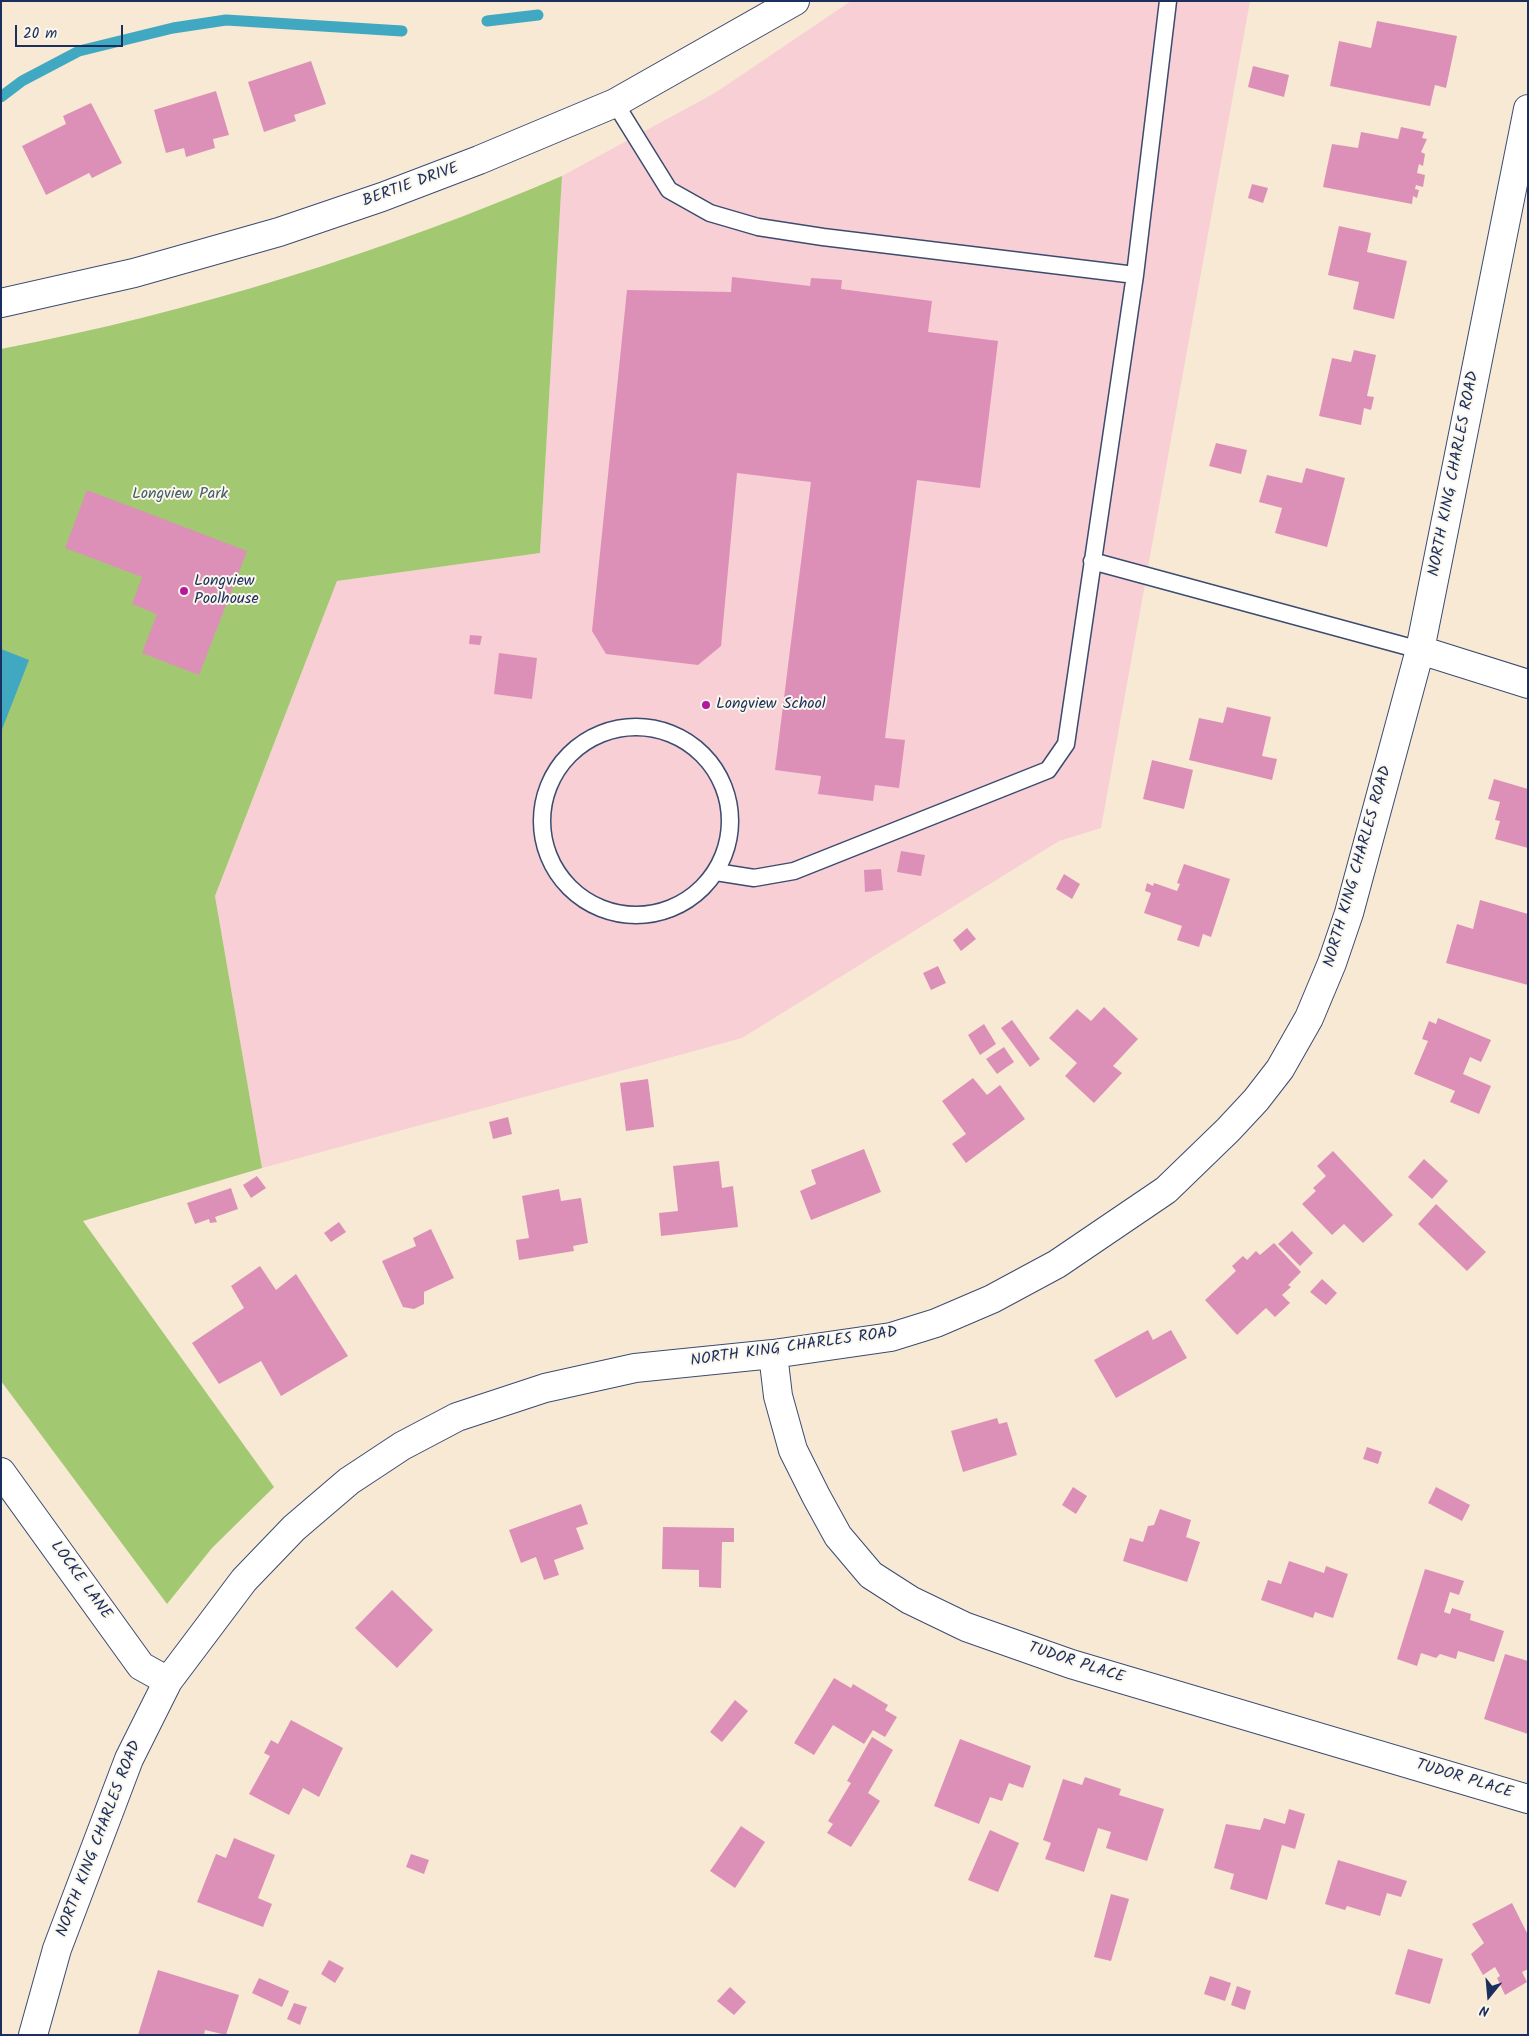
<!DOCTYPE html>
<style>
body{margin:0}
#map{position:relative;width:1529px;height:2036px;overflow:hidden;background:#f7e9d4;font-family:Kalam,sans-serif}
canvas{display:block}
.frame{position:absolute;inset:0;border:2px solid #1b2f5e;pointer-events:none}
.north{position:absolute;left:1464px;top:1971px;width:50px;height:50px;-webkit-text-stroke:4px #fbf7ec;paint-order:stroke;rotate:197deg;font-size:14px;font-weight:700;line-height:20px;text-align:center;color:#1b2f5e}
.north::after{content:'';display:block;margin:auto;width:18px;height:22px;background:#1b2f5e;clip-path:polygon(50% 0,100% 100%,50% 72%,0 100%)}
.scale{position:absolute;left:15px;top:25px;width:108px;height:22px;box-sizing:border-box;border:2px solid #1b2f5e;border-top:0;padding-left:6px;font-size:15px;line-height:18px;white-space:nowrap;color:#1b2f5e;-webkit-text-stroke:4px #fbf7ec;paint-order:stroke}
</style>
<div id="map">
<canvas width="1529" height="2036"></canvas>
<div class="frame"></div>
<div class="north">N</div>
<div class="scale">20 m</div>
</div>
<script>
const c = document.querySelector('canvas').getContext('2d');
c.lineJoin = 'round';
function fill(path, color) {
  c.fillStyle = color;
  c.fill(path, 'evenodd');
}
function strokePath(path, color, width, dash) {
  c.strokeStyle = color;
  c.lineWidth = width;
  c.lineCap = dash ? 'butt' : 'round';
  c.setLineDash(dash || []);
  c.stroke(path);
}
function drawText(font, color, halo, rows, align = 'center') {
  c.font = font + ' Kalam,sans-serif';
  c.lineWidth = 4;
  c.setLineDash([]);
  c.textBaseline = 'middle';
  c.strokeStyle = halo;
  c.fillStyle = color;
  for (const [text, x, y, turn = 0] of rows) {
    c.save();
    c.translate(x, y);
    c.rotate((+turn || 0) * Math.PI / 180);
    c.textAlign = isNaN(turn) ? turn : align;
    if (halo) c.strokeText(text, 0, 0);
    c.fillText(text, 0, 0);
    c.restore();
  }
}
fill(new Path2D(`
 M851,1H1250L1101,828L1059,841L742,1038L262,1168L215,896L337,581L540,553L562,176L715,93Z`), '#f7cfd4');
fill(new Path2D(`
 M562,176L540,553L337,581L215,896L262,1168L83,1221L274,1487L212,1548L167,1604L1,1381V349C193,312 382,253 562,176Z`), '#a2c872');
fill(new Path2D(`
 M1,649L29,660L1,732Z`), '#41a8c1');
strokePath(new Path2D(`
 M487,21L538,15
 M1,97L22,81L79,51L173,28L226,20L402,31`), '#41a8c1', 11);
fill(new Path2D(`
 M1377,21L1457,36L1446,88L1435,85L1430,106L1330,86L1339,41L1371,48Z
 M311,61L326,104L294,115L296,121L264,132L248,82Z
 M1253,66L1289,75L1284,97L1248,87Z
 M216,91L229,135L213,139L215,148L186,157L184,148L166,153L154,110Z
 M91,103L122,163L92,178L89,173L46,195L22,146L66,124L63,116Z
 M1401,127L1424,132L1422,138L1427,139L1421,152L1425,154L1423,166L1419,164L1417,173L1425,175L1423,187L1416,185L1415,189L1419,190L1417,198L1413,196L1412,204L1323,187L1332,144L1358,148L1361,132L1398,139Z
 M1252,184L1268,188L1263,203L1248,198Z
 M1339,226L1371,233L1367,252L1407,261L1394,319L1353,309L1359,282L1328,275Z
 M732,277L810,286L811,278L842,280L841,289L932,301L928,332L998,341L980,488L917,480L885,738L905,740L899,788L875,785L873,801L818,794L821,776L775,770L811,482L737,473L721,646L698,665L606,654L592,631L627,290L731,292Z
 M1354,350L1376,355L1367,396L1374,397L1371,410L1364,408L1361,425L1319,416L1332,358L1351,362Z
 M1216,443L1247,450L1241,474L1209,466Z
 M1306,468L1345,478L1327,547L1275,533L1282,508L1259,502L1267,475L1302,483Z
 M87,490L247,551L199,675L142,653L157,614L132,604L142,577L65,548Z
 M470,635L482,636L480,645L469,644Z
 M499,653L537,658L532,699L494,694Z
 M1227,707L1271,717L1262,756L1277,759L1272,780L1189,760L1199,718L1223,723Z
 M1152,760L1193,770L1184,809L1143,799Z
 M1494,779L1528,789V848L1495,839L1500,821L1495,820L1500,802L1488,799Z
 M901,851L925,855L921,876L897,872Z
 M1184,864L1230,879L1211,937L1203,934L1199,947L1177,940L1182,926L1144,913L1151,893L1145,891L1147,883L1153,886L1154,883L1177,891L1180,884L1177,883Z
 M881,869L883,890L865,892L864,870Z
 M1064,874L1080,884L1072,899L1056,889Z
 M1480,900L1528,914V985L1446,963L1457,924L1473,929Z
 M967,928L976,939L961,951L953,940Z
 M938,966L946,983L931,990L923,973Z
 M1104,1007L1138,1039L1113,1066L1122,1073L1094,1103L1065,1076L1077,1063L1049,1038L1077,1009L1091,1021Z
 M1438,1018L1491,1040L1481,1062L1470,1057L1463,1074L1491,1086L1479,1114L1450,1102L1455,1091L1414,1074L1428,1041L1422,1039L1429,1021L1436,1024Z
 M1012,1020L1040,1059L1030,1067L1001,1028Z
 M984,1024L996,1044L980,1055L968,1035Z
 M1004,1047L1014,1062L997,1074L986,1059Z
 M973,1078L987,1095L1000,1085L1025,1119L966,1163L952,1144L966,1134L942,1101Z
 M648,1079L654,1127L626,1131L620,1083Z
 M508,1117L512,1134L493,1139L489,1122Z
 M864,1149L881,1192L811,1220L800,1191L816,1184L811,1170Z
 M1333,1151L1393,1215L1363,1243L1344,1224L1332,1235L1302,1204L1316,1191L1313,1188L1326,1176L1317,1166Z
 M1424,1159L1448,1181L1432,1199L1408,1177Z
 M719,1161L722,1188L733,1186L738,1227L661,1236L659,1213L678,1211L673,1166Z
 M257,1176L266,1188L251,1198L243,1185Z
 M231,1188L238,1209L215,1217L217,1222L210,1223L209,1219L195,1224L187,1203Z
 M559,1189L561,1201L581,1198L588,1243L573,1246L574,1251L519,1260L516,1240L529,1238L522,1196Z
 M1436,1204L1486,1252L1467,1271L1418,1224Z
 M339,1222L346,1232L331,1242L324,1233Z
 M431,1229L454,1278L424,1292V1304L414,1309L403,1307L382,1261L416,1246L413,1238Z
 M1292,1231L1313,1253L1300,1266L1278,1244Z
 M1274,1243L1301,1272L1288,1285L1291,1287L1282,1295L1290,1303L1275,1317L1266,1308L1237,1335L1205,1300L1236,1271L1232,1266L1243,1256L1247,1260L1256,1251L1260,1255Z
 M260,1266L276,1290L296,1274L348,1356L281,1396L261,1361L219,1384L192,1343L244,1308L231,1286Z
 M1322,1279L1337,1293L1326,1305L1310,1292Z
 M1148,1330L1153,1340L1171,1330L1187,1358L1116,1398L1094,1360Z
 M997,1418L999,1424L1007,1422L1017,1455L963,1472L951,1431Z
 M1367,1447L1382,1452L1378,1464L1363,1459Z
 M1073,1487L1087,1496L1076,1514L1062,1505Z
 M1436,1487L1470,1505L1462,1521L1428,1503Z
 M581,1504L588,1524L576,1528L584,1549L554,1560L559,1575L544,1580L536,1557L521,1563L509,1530Z
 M1160,1509L1191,1520L1186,1537L1200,1542L1187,1582L1123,1561L1130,1538L1143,1542L1148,1526L1154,1525Z
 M663,1527L734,1528V1542H722L721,1588L699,1587V1570L662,1569Z
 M1289,1561L1324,1573L1326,1566L1348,1574L1333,1618L1315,1612L1313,1618L1261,1600L1268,1580L1281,1584Z
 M1425,1569L1464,1581L1459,1595L1450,1592L1444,1612L1450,1614L1452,1608L1471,1614L1470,1620L1504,1631L1494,1662L1458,1651L1456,1659L1440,1654L1436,1658L1421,1653L1417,1666L1397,1659Z
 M392,1590L433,1630L397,1668L355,1628Z
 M1505,1654L1528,1661V1734L1484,1719Z
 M834,1678L851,1688L853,1684L888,1705L885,1710L897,1717L885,1737L873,1730L864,1744L833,1725L814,1755L794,1743Z
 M735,1700L748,1711L722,1742L710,1732Z
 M291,1720L343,1748L319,1797L303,1788L289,1815L249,1794L270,1756L264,1753L271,1740L278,1744Z
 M872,1737L893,1750L868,1793L880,1801L851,1847L827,1833L833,1824L828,1821L851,1783L847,1781Z
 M960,1739L1031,1766L1023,1788L1009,1783L1002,1801L990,1797L979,1824L934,1806Z
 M1085,1777L1121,1789L1119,1795L1164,1809L1147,1861L1106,1848L1111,1832L1098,1828L1084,1872L1045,1859L1051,1843L1043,1840L1063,1779L1082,1785Z
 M1289,1809L1305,1814L1295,1849L1282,1845L1267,1900L1230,1889L1234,1874L1214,1868L1226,1824L1260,1830L1264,1818L1285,1824Z
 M741,1826L765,1842L735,1888L710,1871Z
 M990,1830L1019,1843L998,1892L968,1880Z
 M234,1838L275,1855L258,1898L272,1904L263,1927L197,1902L216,1854L226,1858Z
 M411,1854L429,1860L424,1874L406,1867Z
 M1338,1860L1407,1881L1401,1897L1387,1893L1380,1916L1347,1906L1345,1910L1325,1904Z
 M1111,1894L1129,1899L1111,1961L1094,1957Z
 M1512,1903L1528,1935V1969L1522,1972L1527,1982L1505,1995L1497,1978L1500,1976L1495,1967L1483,1975L1471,1954L1484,1943L1472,1924Z
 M1408,1949L1443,1959L1430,2004L1395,1994Z
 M329,1960L344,1968L335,1983L321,1974Z
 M158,1970L239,1995L226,2035L205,2030L204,2035H138Z
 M1210,1976L1231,1983L1225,2001L1204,1994Z
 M259,1978L289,1991L282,2007L252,1993Z
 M1237,1986L1251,1991L1245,2010L1231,2005Z
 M730,1987L746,2002L734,2015L717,2001Z
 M294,2003L307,2007L300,2025L287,2019Z`), '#dd90b7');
const lane = new Path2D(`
 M615,103L669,190L710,213L758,227L823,237L1135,275L1168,1
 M1092,561L1420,650
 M542 821a94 94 0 1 1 188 0a94 94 0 1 1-188 0Z
 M716,872L754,878L794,871L1048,770L1066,744L1135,275`);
const street = new Path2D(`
 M1,303L134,273L279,232L382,197L479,160L615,103L795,1
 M1420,650L1528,684
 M773,1354L778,1396L793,1450L816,1496L838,1536L871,1575L910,1600L966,1627L1071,1664L1528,1799
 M1,1472L141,1666L168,1681
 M33,2035L57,1949L129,1759L168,1681L244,1580L294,1528L349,1481L402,1446L457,1417L545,1388L635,1368L773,1354L891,1337L936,1323L992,1299L1057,1264L1166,1190L1228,1130L1256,1100L1280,1069L1309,1018L1332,963L1349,913L1420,650L1528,109`);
strokePath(lane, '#3c4b70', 19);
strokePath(street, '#3c4b70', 30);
strokePath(lane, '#fff', 16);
strokePath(street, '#fff', 28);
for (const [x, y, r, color] of [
 [184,591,5,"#b5179e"],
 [706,705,5,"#b5179e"]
]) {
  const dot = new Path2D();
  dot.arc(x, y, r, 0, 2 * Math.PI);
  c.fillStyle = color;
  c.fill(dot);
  strokePath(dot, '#fbf7ec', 2);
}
drawText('16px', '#1b2f5e', '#fbf7ec', [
 ["BERTIE DRIVE",411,186,-20],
 ["NORTH KING CHARLES ROAD",1455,474,-79],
 ["NORTH KING CHARLES ROAD",1359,867,-74],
 ["NORTH KING CHARLES ROAD",794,1348,-8],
 ["LOCKE LANE",80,1581,54],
 ["TUDOR PLACE",1076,1664,18],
 ["TUDOR PLACE",1464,1780,17],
 ["NORTH KING CHARLES ROAD",100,1839,-69]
]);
drawText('16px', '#445d64', '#fbf7ec', [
 ["Longview Park",180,495]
]);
drawText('16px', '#1b2f5e', '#fbf7ec', [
 ["Longview",194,582],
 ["Poolhouse",194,600],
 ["Longview School",716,705]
], 'left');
</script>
